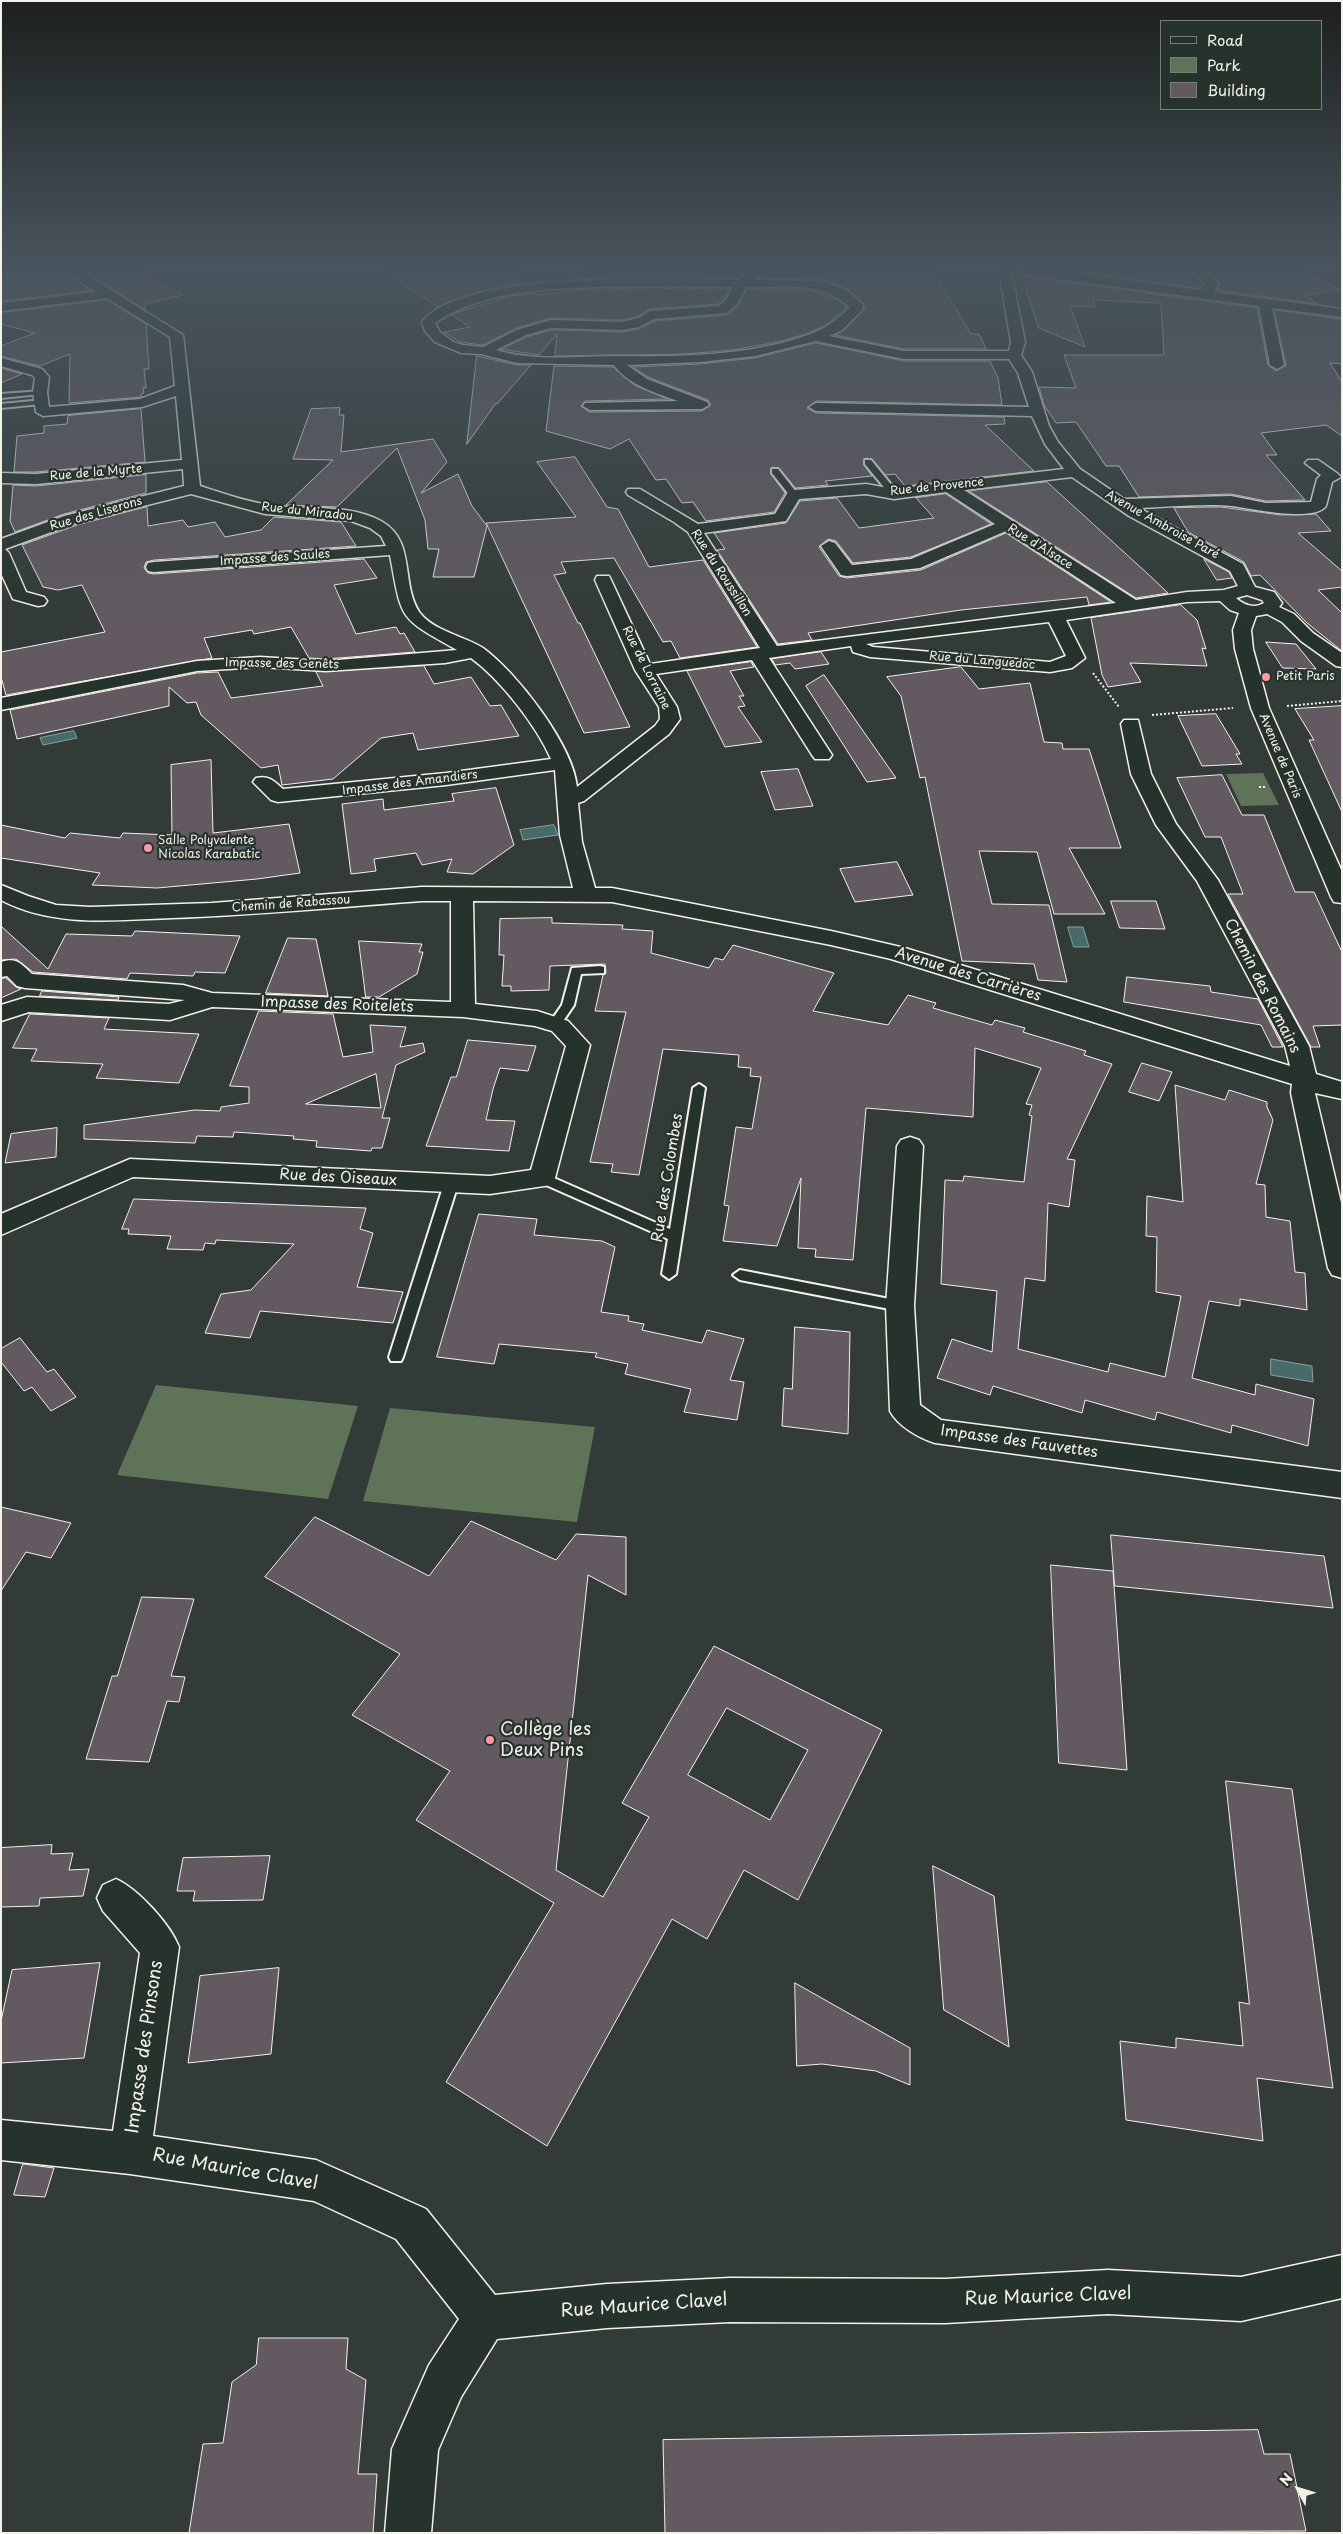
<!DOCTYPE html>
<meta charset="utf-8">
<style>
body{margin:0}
#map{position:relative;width:1343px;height:2534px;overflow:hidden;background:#323b37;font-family:"Playpen Sans",sans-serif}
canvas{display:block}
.frame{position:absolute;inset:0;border:2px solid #f4f1e8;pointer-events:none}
.legend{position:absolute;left:1160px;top:20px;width:162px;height:90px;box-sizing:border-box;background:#26332d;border:1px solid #787f78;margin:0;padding:6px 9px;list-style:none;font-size:15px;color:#f4f1e8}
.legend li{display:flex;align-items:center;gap:10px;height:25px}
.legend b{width:25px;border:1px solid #787f78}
.north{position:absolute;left:1273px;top:2464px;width:50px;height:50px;-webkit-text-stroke:4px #26332d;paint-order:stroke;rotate:309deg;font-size:14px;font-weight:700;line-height:20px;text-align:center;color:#f4f1e8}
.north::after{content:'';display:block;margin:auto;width:18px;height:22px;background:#f4f1e8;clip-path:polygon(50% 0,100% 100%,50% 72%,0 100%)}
</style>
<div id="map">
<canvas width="1343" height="2534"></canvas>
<div class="frame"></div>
<ul class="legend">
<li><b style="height:6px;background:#26332d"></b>Road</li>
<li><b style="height:14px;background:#5e7357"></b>Park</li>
<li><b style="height:14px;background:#625a60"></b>Building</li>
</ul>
<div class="north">N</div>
</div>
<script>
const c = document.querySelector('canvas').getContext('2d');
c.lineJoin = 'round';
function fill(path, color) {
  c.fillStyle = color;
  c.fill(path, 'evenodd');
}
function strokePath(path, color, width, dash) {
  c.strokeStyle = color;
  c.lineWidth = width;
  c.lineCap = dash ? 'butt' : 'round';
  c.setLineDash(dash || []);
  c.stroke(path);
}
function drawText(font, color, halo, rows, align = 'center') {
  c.font = font + ' "Playpen Sans",sans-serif';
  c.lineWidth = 4.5;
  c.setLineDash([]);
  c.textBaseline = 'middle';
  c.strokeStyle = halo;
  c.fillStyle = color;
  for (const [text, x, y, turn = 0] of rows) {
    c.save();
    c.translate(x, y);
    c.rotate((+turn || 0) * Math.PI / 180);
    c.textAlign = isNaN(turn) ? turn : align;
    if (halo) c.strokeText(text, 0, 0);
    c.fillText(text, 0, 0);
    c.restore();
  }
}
fill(new Path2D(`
 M1263,773L1279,805L1241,806L1226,774Z
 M156,1385L358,1406L328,1499L117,1475Z
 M390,1408L595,1427L577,1522L363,1501Z`), '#5e7357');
const water = new Path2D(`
 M74,731L77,738L43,745L40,738Z
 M554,825L558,835L523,840L520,830Z
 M1068,927H1083L1089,947H1074Z
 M1271,1359L1312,1366L1313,1382L1271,1375Z`);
fill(water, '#466b69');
strokePath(water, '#8ca19c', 1);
const building = new Path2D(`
 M1,271H63L91,291L1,301Z
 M84,271H141L183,295L145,304V309Z
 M383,271H517L518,282L521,284L479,292L439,307Z
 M580,271H748L738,278L580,279Z
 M761,271H933L971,334H979L986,349H904L835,335L843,331L865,308L863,303L847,289L821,279L759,278L763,274Z
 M1072,271H1191L1203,285L1199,288Z
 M1209,271H1300L1340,290L1305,296L1319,304L1217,290L1220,284Z
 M1021,273L1028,277L1257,308L1268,365L1276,371L1286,365L1274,310L1342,319V364L1330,363L1342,382V436L1326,425L1261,433L1277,455H1266L1305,500L1266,501L1231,494L1139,497L1119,466H1106L1076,422L1056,423L1044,405L1039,387L1076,388L1064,355H1164L1161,303L1093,300L1095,307L1070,306L1085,347L1039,328Z
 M653,288L730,289L725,298L718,304L650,309L638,316L622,320L550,318L516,328L483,345L460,342L444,332L470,327L452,315L458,312L511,296L535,293L538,295L580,290Z
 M747,289L814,291L838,300L847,307L826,325L806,334L777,342L732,350L685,354L555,356L557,334L539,355L501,349L527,337L551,330L622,332L639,329L655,321L727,315L739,305Z
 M107,300L146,324L149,369H144L146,388H143L144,393L141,394V397L69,403L70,354L40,366L1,356V346L35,333L1,324V313Z
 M816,343L904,361H990L998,378L1002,405L816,401L807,408L816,413L1004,417L1005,424L985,425L1034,471L905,486L895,474L885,475L872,459L865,458L864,465L872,476L825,481L828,485L795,488L779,468L772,467L771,474L785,493L774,512L706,521L693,502L682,503L666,479L656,480L629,439L610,449L546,431L554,366L613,367L634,385L668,399L585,401L581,406L589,412L702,411L711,405L708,400L648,377L633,367L700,364L755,358Z
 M477,356L517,365H531L497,404L496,403L467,444Z
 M1,368L22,374L1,383Z
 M340,408L339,415H344L341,452L433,439L447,462L421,493L458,474L472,506L487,526L474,577H433L439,549H428L425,520L397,448L337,507L286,505L333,460L293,459L311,409Z
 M141,409L145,462L36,472H14L17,436L44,433V426L67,424L68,416Z
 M575,457L607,507L618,509L649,567L703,560L757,647L680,658L671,641L663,642L614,558L561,562L566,573L554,575L578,623H580L630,727L584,733L486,523L576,517L537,462Z
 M146,475V493L64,514L15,532L10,521L13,485L36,486Z
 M1047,482L1148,574L1168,593L1136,598L969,491Z
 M946,494L991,524L911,557L853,563L836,541L828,539L819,547L839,576L847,578L921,570L1006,533L1111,602L1089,605L1087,597L961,610L808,633L812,640L778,644L717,550L725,549L714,533L786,523L800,501L837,498L859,528L934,518L916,498Z
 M147,507L148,526L183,520L188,527L215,522L225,537L261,530L274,517L341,522L356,546L154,560L146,562L144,568L148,573L154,574L364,559L377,578L334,585L356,634L396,627L400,634L404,633L415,652L326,659L309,658L291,627L254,634L252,630L204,638L212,658L6,695L1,677V652L105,632L82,585L58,590L43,587L22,545L77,525Z
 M1221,507L1281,515L1316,514L1331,531L1298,533L1342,571V587L1318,590L1342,613V651L1307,623L1260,575L1251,576L1244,562L1188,532L1174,508Z
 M1204,559L1229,572L1232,578L1217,580Z
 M1181,605L1197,620L1206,649L1202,648L1207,666L1130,663L1141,682L1108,687L1102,675L1091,618Z
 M1266,642L1296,644L1316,669L1283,668Z
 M821,652L829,664L795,669L790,663L775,665L772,659Z
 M751,662L754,667L730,671L744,696H739L745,706L738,707L762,742L725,747L687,671Z
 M424,666L434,684L471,677L490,706L501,705L519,736L418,750L413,733L381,738L333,779L282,785L278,765L261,768L201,715L196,702L187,703L169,687V706L17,739L10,710L197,673L218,672L231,698L323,686L316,672Z
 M961,667L979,689L1030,683L1044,742L1062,743L1063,749H1089L1121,848H1069L1105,914H1054L1037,852L979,851L992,904L1049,905L1067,982L1038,980L1034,964L962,961L925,777L920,778L901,696L887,677Z
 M824,675L896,778L867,782L806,686Z
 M1342,706V812L1309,740H1314L1295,709Z
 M1216,714L1240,754H1236L1242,764L1202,766L1178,716Z
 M211,760L213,833L289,824L300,873L257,879L157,888L92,885L100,873L1,858V825L65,838L70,833L120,838L123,833L172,835L171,765Z
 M798,769L813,806L775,810L761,772Z
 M1222,775L1242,815H1264L1295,892H1314L1342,952V1025L1313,1026L1320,1047H1311L1228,894H1243L1221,837H1205L1177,778Z
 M496,788L514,845L473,874L447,872L452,859L422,865L416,853L374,859L376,871L351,874L342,804L383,799L384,810L454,801L452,794Z
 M897,862L913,895L855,902L840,869Z
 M1111,901H1156L1165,929L1120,928Z
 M552,918V923L623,925L622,929L653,931L651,953L709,968L715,958L723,960L733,945L834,973L813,1011L888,1025L908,995L936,1003L933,1008L992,1025L995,1020L1025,1028L1023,1032L1086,1051L1084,1055L1112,1064L1067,1159L1075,1160L1069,1207L1048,1203L1045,1281L1025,1278L1018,1349L1108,1372L1110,1363L1165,1377L1181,1296L1156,1292L1157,1237L1146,1236L1147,1196L1183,1202L1175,1085L1225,1100L1229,1090L1267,1102V1107L1273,1120L1256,1184L1265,1185L1266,1217L1290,1221L1295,1272L1305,1273L1307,1310L1240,1299V1306L1209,1301L1192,1378L1255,1395L1256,1384L1314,1399L1308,1446L1232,1425L1231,1433L1157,1412L1155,1420L1085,1400L1082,1413L993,1386L990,1395L937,1378L952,1339L992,1352L997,1291L941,1284L945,1180L963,1181L964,1176L1024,1182L1032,1116L1029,1115L1032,1105L1026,1104L1041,1068L975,1048L973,1117L866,1108L853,1260L815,1257L816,1249L798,1248L801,1178L777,1246L723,1241L729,1206L724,1205L736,1127L752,1129L761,1077L750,1076L751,1068L738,1067L739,1055L663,1049L639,1175L611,1172L613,1164L590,1162L626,1012L595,1011L603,975L606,973L605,964L550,966L549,990L511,991V986H502L504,955H499L500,919Z
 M1,926L48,969L66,934L132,936L135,931L240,936L225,973L195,972L193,976L130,973L127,979L33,972L16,959L1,960Z
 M288,938L316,939L328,996L266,993Z
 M359,941L422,944L419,952H423L417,974L379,997H366Z
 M1127,977L1210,986L1211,992L1258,999L1283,1047H1272L1261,1025L1124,1002Z
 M6,978L16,987L21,989L1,998V979Z
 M42,991L119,997L118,1000L40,996Z
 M259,1011L333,1014L343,1057L373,1052L370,1025L406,1027L400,1047L423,1043L425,1052L396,1065L382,1118H390L382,1148H372L371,1151L316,1147L317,1141L293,1139L294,1136L234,1132L233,1137L197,1136L195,1143L84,1139V1125L195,1110L220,1111L221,1107L249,1103V1087L230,1086ZM376,1074L381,1108L306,1104Z
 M30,1014L109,1018L104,1029L199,1034L179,1083L96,1078L103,1064L31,1061L37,1049L13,1048Z
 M468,1040L536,1046L528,1071L500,1068L493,1089L486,1120L515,1121L509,1151L426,1146L451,1077H456Z
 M1142,1063L1172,1072L1159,1101L1129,1092Z
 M57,1128L56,1157L5,1163L11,1134Z
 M134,1199L366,1208L360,1229L373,1233L357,1287L403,1292L393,1323L260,1311L250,1338L205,1333L221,1294L251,1290L294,1244L216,1240L215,1244L205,1243L203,1250L167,1249L171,1236L128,1234L129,1229H122Z
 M479,1214L537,1219L534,1235L602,1241L615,1247L601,1312L629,1316L628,1321L644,1324L642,1330L702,1343L707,1330L744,1339L730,1380L744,1382L737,1420L684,1412L691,1389L625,1374L628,1364L595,1357L597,1353L499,1344L494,1364L437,1357Z
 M795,1327L850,1332L848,1434L782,1426L784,1388L792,1389Z
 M20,1338L47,1372L54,1369L76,1397L51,1411L32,1387L24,1391L1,1362V1349Z
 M1,1507L71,1523L51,1558L26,1552L1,1591Z
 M315,1517L429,1576L471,1521L556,1560L576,1534L626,1537V1595L588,1575L556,1870L603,1897L649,1817L622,1803L714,1646L882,1730L798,1900L744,1870L707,1939L672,1919L547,2146L446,2082L554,1903L416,1820L450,1771L352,1715L400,1654L265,1577ZM727,1708L808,1750L770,1820L688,1775Z
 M1111,1535L1324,1556L1333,1608L1115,1586Z
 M1051,1565L1113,1571L1127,1770L1059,1763Z
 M142,1597L194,1599L171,1676L185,1677L179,1702L167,1701L149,1762L86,1759L112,1676H117Z
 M1226,1781L1292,1789L1333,2088L1257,2078L1263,2141L1126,2120L1120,2041L1176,2048V2038L1243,2046L1239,2002L1249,2004Z
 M52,1845L51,1854L73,1853L69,1870L89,1869L83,1896L40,1898L39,1906L1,1907V1848Z
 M270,1856L263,1900L193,1901L195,1891H177L183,1858Z
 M933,1866L994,1896L1009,2047L944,2010Z
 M100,1963L84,2058L1,2063V2021L12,1970Z
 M279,1968L271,2054L188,2063L200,1976Z
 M795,1983L910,2048V2085L876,2071L822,2064L797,2066Z
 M23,2164L54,2168L45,2197L14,2195Z
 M259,2338H348L346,2369L366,2380L358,2474H377L373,2533H189L203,2444L223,2443L232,2382L256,2365Z
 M1258,2430L1264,2454H1290L1306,2531L665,2533L663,2440Z`);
fill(building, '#625a60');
strokePath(building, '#f4f1e8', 1);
const lane = new Path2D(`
 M42,391L40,394L1,398V394Z
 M44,400L41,404L1,408V404Z
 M865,460H871L897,492V496H891L865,464Z
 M772,469H778L797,493V497H791L772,473Z
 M600,966L604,967V973L581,974L574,1005L559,1027H551L549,1024L562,1005L572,968Z
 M699,1084L705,1088L676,1274L669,1279L662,1274L668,1239L537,1181L535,1178L537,1175H547L670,1229L693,1088Z
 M451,1179L458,1184L403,1357L401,1361H391L389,1357L444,1184Z
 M740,1270L900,1301L905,1302L907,1306L905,1310L900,1311L740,1280L733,1275Z`);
const street = new Path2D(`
 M65,271H80L183,335L200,486C225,494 250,503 277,506C311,510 350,504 381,521C417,541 400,584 420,613C434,631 464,636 483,648C517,673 573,745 577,787L655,726L660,719L659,707L635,670L595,580L597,576H609L611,580L650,664L760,648L688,532L674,522L628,495L626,492L628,489H640L698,524L775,514L788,492L794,490L866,484L894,489L1064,469L1045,444L1032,416L816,411L809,407L816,403L1029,407L1018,373L1009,359H904L816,341L755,356L700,362L627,365L647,379L707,402L709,405L702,409L590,410L583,406L585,403L678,401C656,393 628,385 614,365L517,363L481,354L461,353L435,342L425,331L422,322C461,270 676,279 739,280L751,271H758L761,274L755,280L821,281L846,290L862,304L863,307L862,310L842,330L829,336L904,351H1009L1011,342L999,271H1011L1025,342L1021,355L1032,372L1049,426L1058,442L1080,469L1124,499L1231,496L1266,503L1311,502L1317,479L1321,475L1305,463L1308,460H1318L1338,474L1341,477L1332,482L1326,506C1314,523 1249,508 1232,506C1202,503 1169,507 1139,508L1243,564L1255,587L1274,592L1282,603L1279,607L1294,614L1313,633L1342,653V667L1336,666L1301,641L1282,622L1267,614L1256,616L1251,630L1253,649L1269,708L1342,872V903L1334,902L1331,897L1251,708L1235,649L1233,630L1239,613L1230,610L1220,601L1187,602L1066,620L1085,658L1072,668L1050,672L870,657L853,652L851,646L769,658L832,755L829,759H815L812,755L752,660L656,674L677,707L680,719L669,734L584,801L578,803L582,842L595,888H612L831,931L905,948L1290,1066L1285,1046L1197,881L1156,825L1131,774L1121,724L1124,720H1138L1151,774L1176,824L1218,880L1309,1046L1316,1074L1342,1082V1099L1315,1093L1342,1207V1278L1332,1275L1328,1268L1291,1093L1292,1084L891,959L831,945L612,902L473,901L475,1004L537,1011L568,1021L590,1045L555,1178L551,1185L490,1194L133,1177L1,1235V1214L130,1159L490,1176L531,1170L566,1046L552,1031L535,1026L463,1017L212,1007L170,1020L29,1012L1,1021V1005L27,997L169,1004L185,1000L25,988L17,986L7,976L1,977V962C17,957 21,964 32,974L183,985L212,993L451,1002V901H422C339,907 256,915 172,918C115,920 54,928 1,900V885L28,896L56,905L90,907L212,903L422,887L573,888L560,835L555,770L446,785L278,802L271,800L253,782L256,778C269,775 274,781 283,789L446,773L551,759C536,725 500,679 471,658L445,663L326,671L260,667L197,671L1,710V698L197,661L260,657L326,661L457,650C398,617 402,621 390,555L154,572L148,571L146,567L148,563L154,562L386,546L381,536L370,528L351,521L265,514L191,494L76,523L5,549L9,553L26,592L44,597L47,601L44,605L38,606L13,599L1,573V539L64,516L184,486L183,469L36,484L1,483V473L36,474L182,460L176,396L142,407L43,416L36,412L33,392L35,378L32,375L1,366V358L42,369L49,377L47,392L49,407L140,399L175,386L170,337L107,298L1,311V303L96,292ZM653,286L733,287L727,299L719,306L650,311L639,318L622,322L551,320L517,330L483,347L463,345L453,342L440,332L435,323C491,283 586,288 653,286ZM746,287C783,288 821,280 850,307C833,324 822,331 799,338C744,356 674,357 617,356C578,356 535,362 496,350L526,335L551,328L622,330L639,327L654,319L727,313L737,304ZM1072,477L1129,516L1230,571L1238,586L1224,590L1187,592L1136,600L964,490ZM946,492L995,524L911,559L852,565L835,543L829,541L821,546L841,575L847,576L920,568L1006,531L1116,603L777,646L704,533L786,521L799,499L866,494L894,499ZM1247,595L1262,600L1264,603C1254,609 1244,605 1236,598ZM1049,622L1066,656L1050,662L873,647L866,644Z
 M1022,271H1057L1200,290L1206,285L1193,271H1206L1218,284L1214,292L1342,309V317L1272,308L1284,365L1277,369L1270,365L1259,306L1028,275Z
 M910,1137L919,1140L923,1146L914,1306L920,1405L941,1420L1342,1472V1498L935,1443C919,1438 898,1426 890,1411L886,1306L897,1146L901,1140Z
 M116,1879C138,1889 170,1924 179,1947L153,2136L316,2160L426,2209L495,2295L607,2284L730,2278L945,2279L1108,2270L1241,2277L1342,2255V2298L1241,2321L1108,2314L945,2323L730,2322L607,2328L497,2339L461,2397L438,2450L431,2533H385L392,2449L429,2365L459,2319L396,2239L314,2201L130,2174L1,2160V2120L113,2131L140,1953L103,1911L97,1898L103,1885Z`);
strokePath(lane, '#f4f1e8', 4);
strokePath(street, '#f4f1e8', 3);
strokePath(new Path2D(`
 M1093,673L1119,707
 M1287,706L1342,701
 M1152,715L1233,708
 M1259,787H1267`), '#f4f1e8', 2, [2, 2]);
fill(lane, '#26332d');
fill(street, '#26332d');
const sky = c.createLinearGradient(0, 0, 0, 626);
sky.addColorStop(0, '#1c201e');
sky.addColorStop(0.43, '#49555e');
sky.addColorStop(1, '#49555e00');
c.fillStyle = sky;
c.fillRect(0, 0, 1343, 626);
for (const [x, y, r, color] of [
 [1266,677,5,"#ff9aa2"],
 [148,848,5,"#ff9aa2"],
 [490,1740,5,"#ff9aa2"]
]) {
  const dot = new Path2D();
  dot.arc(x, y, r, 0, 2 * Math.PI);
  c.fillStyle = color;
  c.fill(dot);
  strokePath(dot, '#26332d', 2);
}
drawText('12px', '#f4f1e8', '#26332d', [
 ["Rue de la Myrte",96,473,-5],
 ["Rue de Provence",937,487,-6],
 ["Rue du Miradou",307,512,6],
 ["Rue des Liserons",96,514,-16],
 ["Avenue Ambroise Paré",1162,525,29],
 ["Rue d'Alsace",1040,547,32],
 ["Impasse des Saules",275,558,-4],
 ["Rue du Roussillon",721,573,57],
 ["Rue du Languedoc",982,661,5],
 ["Impasse des Genêts",282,664,1],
 ["Rue de Lorraine",646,668,63],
 ["Avenue de Paris",1280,756,67],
 ["Impasse des Amandiers",410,783,-7],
 ["Chemin de Rabassou",291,904,-4]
]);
drawText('12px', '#f4f1e8', '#26332d', [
 ["Petit Paris",1276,677],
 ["Salle Polyvalente",158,841],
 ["Nicolas Karabatic",158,855]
], 'left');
drawText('15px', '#f4f1e8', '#26332d', [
 ["Avenue des Carrières",968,975,17],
 ["Chemin des Romains",1262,986,63],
 ["Impasse des Roitelets",337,1005,2],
 ["Rue des Oiseaux",338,1178,3],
 ["Rue des Colombes",668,1178,-81],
 ["Impasse des Fauvettes",1019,1442,8]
]);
drawText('18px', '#f4f1e8', '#26332d', [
 ["Collège les",500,1730],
 ["Deux Pins",500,1751]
], 'left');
drawText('18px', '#f4f1e8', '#26332d', [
 ["Impasse des Pinsons",145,2047,-82],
 ["Rue Maurice Clavel",235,2170,10],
 ["Rue Maurice Clavel",1048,2297,-2],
 ["Rue Maurice Clavel",644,2306,-4]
]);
</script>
